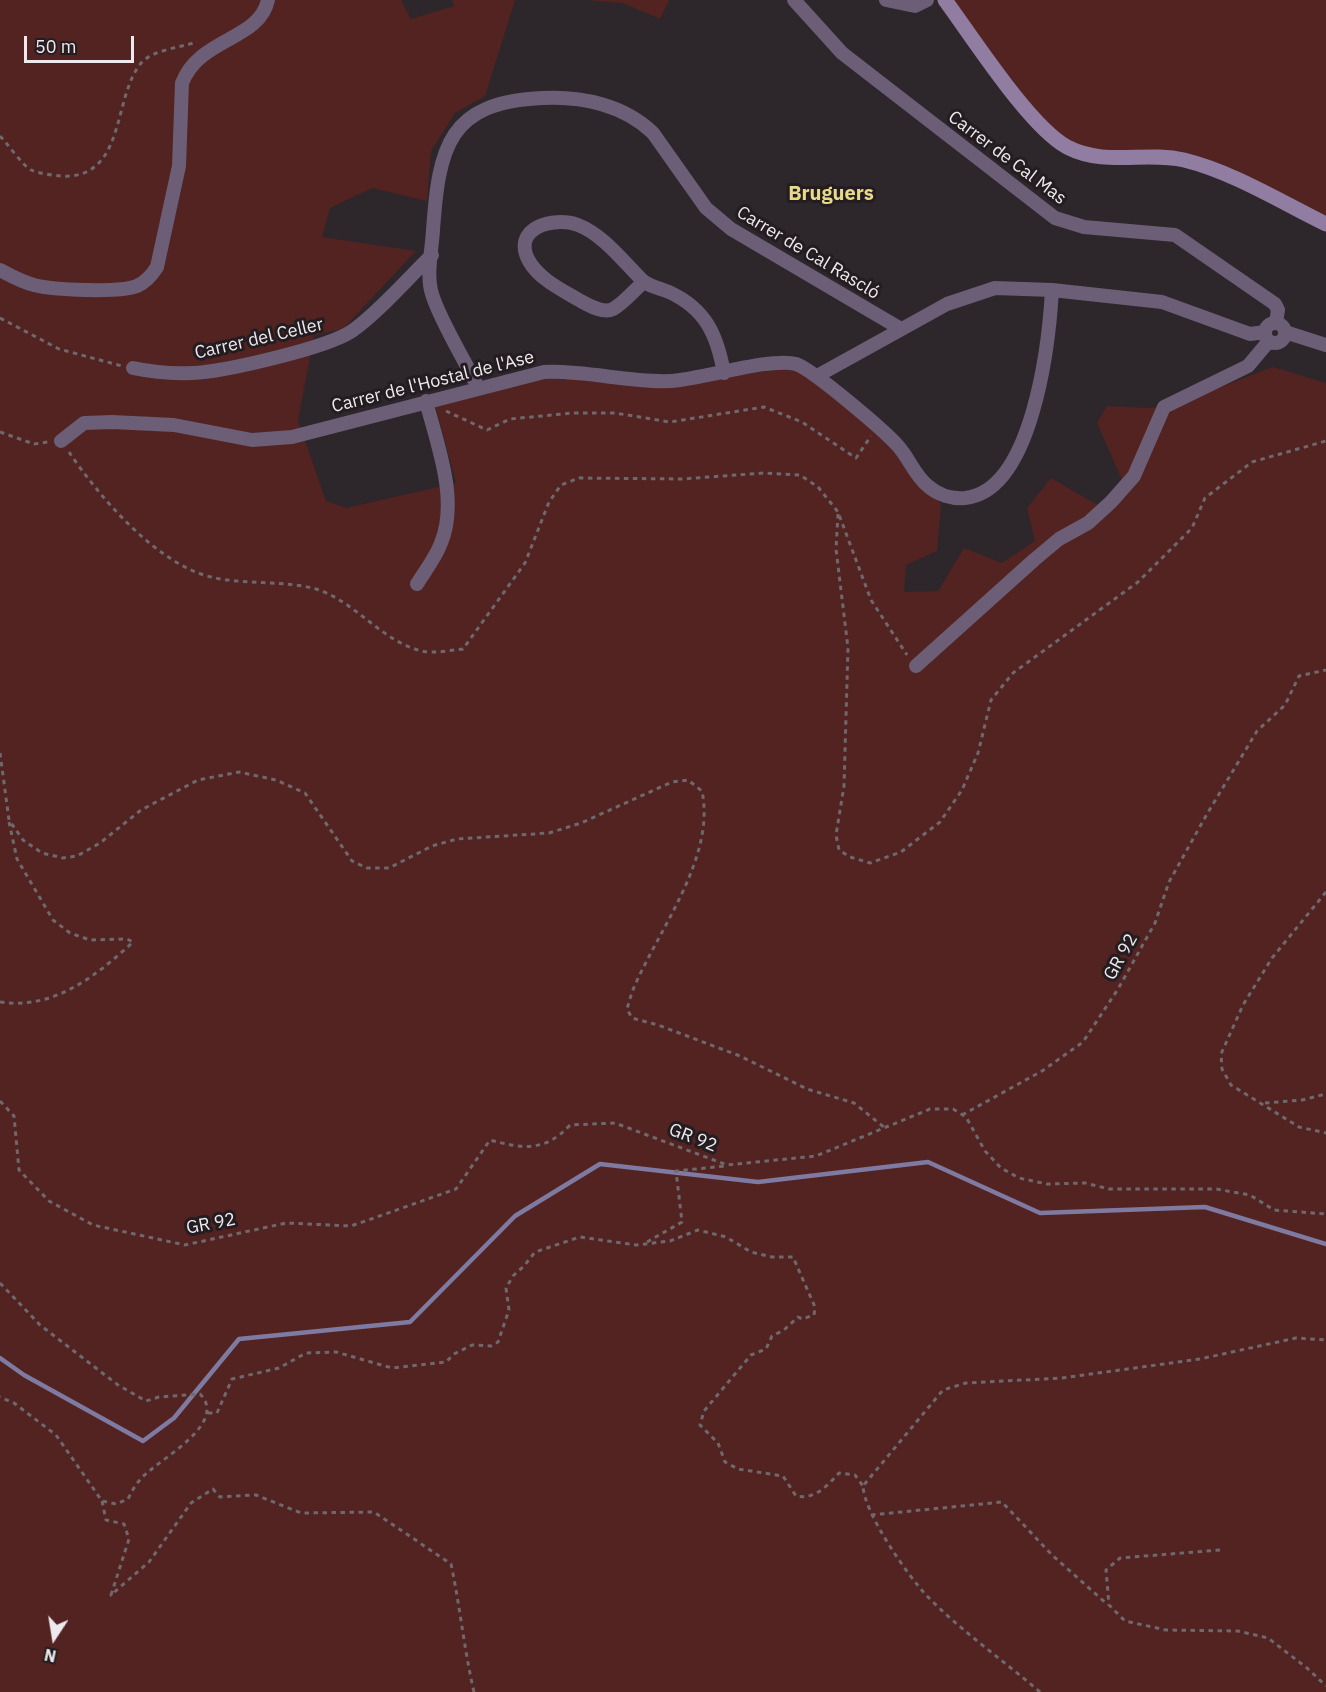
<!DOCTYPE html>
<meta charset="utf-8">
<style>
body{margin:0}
#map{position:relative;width:1326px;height:1692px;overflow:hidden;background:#2d262b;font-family:"IBM Plex Sans",sans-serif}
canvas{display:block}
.north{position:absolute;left:24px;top:1608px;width:60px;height:60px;-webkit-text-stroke:4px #231d21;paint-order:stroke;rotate:192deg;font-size:16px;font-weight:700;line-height:24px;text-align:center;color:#eee9ed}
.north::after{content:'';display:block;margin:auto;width:21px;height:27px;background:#eee9ed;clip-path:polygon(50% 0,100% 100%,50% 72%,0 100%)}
.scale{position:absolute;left:24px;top:36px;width:110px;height:27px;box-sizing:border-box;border:3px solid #eee9ed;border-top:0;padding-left:8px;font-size:18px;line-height:21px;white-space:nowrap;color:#eee9ed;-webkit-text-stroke:4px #231d21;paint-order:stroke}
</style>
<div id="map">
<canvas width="1326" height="1692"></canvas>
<div class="north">N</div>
<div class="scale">50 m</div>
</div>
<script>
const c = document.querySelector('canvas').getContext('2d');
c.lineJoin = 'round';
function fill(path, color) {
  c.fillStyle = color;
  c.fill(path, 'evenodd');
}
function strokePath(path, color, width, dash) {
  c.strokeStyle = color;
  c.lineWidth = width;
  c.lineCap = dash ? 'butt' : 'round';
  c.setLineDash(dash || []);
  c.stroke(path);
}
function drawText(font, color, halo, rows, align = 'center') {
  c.font = font + ' "IBM Plex Sans",sans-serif';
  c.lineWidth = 6;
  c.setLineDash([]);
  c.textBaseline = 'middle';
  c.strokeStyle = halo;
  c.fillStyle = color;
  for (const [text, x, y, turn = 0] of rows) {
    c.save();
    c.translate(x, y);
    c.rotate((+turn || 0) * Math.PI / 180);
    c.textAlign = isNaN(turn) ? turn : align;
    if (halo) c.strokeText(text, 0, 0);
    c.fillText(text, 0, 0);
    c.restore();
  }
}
fill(new Path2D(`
 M0,0H401L411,19L454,6L452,0H515L485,96L455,113L431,151L427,201L372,188L330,208L322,237L416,251L344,328L314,336L298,421L326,501L346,508L456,483L435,404L538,377H711L790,369L809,377L877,427L919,486L941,503L937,551L906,565L904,592L938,591L964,548L1002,563L1035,541L1027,508L1051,478L1101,507L1123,482L1097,423L1107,406L1148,408L1171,406L1273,367L1326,383V1692H0Z
 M587,0H669L660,19L623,3Z
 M939,0H1326V228L1219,177L1166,160L1072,155L1043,138L966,40Z`), '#522321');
strokePath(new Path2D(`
 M0,1358L24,1375L143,1441L174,1418L239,1339L410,1322L515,1216L600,1164L758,1182L928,1162L1040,1213L1205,1207L1326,1244`), '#7e7aa2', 4.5);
strokePath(new Path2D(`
 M0,136C7,143 23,166 31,170C40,174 61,177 71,176C126,170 113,95 142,62C153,50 182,47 197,42
 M0,318L59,349L122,366
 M446,411L487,430L510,419L573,413H615L670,422L764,407L802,422L856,458L871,436
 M0,432L34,444L48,442
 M69,452C100,498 157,564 211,577C244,585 284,580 316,589C355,601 382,642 422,651C433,654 451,650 463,649L525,563L549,502L561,485L579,478L682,479L764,473L800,475L818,487L838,512L871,600L907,655
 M838,514L836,549L848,648L844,786L836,835L839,850L850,857L870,863L901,852L940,822L962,790L978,753L991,700L1013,673L1138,582L1192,528L1205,498L1252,462L1326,441
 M0,753L9,820L23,840L42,853L63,858L77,856L100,843L141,810L198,780L239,772L276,780L305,793L352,861L367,868H389L432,846L457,839L549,833L581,823L672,782L688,780L702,791C716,859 657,931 632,992L627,1009L632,1018L658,1025L740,1056L807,1089L854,1103L885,1128
 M1326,892L1272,958L1243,1005L1221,1054L1222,1069L1231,1085L1299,1127L1326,1133
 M0,1002C54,1010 96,976 133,942L127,939L90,940L70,933L53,920L17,859L9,822
 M0,1101L14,1116L19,1170L49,1201L93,1225L185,1245L286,1223L351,1226L456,1189L490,1140C523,1149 545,1152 570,1125L615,1123L727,1165L816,1156L930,1109H953L966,1117L985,1151L1001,1168L1019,1178L1047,1184L1085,1183L1109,1189H1216L1250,1195L1274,1210L1326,1214
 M1265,1103L1302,1100L1326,1094
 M962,1115L1042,1071L1083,1042L1118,989L1155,923L1169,882L1207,814L1257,731L1285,705L1299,676L1326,670
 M647,1242L682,1222L676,1171L725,1166
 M0,1283L40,1325L118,1385L146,1401L159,1397L200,1394C228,1422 164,1457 147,1473C138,1480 133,1489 128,1499L116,1504L102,1501L56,1435L14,1403L0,1397
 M208,1413H217L232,1379L279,1368L306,1353L336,1352L392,1368L446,1362L454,1354L472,1345L491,1346L498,1342L509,1310L506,1288L513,1276L524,1266L535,1252L580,1237L636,1245L670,1241L698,1230L726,1237L751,1252L772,1257H793L815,1307L814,1315L802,1319L798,1317L784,1330L772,1336L766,1349L751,1355L704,1411L700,1425L718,1443L725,1462L738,1469L783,1476L796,1496C815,1500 827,1486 839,1473L855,1475L863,1486
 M102,1501L106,1520L124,1524L129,1539L111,1595L149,1562L191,1503L213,1489L220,1497L256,1495L301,1513L374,1512L451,1564C460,1606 464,1649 474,1692
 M871,1515L1002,1502L1053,1556L1107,1604
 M1220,1550L1120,1558L1106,1570L1109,1605L1125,1621L1166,1630L1238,1631L1268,1638L1307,1668L1326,1686
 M1040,1692C1004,1661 960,1630 927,1596C908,1576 864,1513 863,1486L943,1390L966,1383L1062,1378L1200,1359L1296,1338L1326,1340`), '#6f686d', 3, [4.5, 4.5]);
strokePath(new Path2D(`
 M794,0L842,53L1055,218L1084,227L1175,235L1275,304L1278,310L1276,323
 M886,0L915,6L927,0
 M0,270C11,276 22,282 34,285C53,290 120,293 137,286C146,282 152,275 157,267L179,166L182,83C200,37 259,41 268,0
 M644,282C634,290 624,303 613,309C603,314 588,305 579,300C562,290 539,279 529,261C511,228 553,216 578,225C602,234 623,261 640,278C647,286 659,288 669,292C706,309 717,335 724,373
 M1265 333a10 10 0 1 1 20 0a10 10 0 1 1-20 0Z
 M1285,332L1326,345
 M133,368C152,372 172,374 192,373C223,372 327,348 352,331C378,313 408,278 432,255
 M817,376L947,304L995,288L1052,290L1162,302L1250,334L1265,332
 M478,388C465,360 440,321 432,294C426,275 432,249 433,230C439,147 448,102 543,98C582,96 624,105 653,133L706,208L731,229L901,329
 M61,441L84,423L112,422L174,425L252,440L292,437L544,372C587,370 628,383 671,381C702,379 771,357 796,364C812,369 885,431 898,446C909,458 915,476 928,486C938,495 952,499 965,498C1033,491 1049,343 1052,290
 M417,584C425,571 436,557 441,543C459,500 437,444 426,401
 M916,666L1034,560L1059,539L1088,523L1111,502L1134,476L1164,407L1248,366L1269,341`), '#6b5e76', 14);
strokePath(new Path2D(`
 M945,0C973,38 1029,126 1067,147C1106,167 1144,151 1184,160C1233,172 1281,202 1326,224`), '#917ca2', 15);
drawText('18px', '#eee9ed', '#231d21', [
 ["Carrer de Cal Mas",1007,158,37],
 ["Carrer de Cal Rascló",808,253,31],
 ["Carrer del Celler",259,339,-13],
 ["Carrer de l'Hostal de l'Ase",433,382,-14],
 ["GR 92",1121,957,-61],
 ["GR 92",693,1138,21],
 ["GR 92",211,1224,-11]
]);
drawText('bold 20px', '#e8d88a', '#231d21', [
 ["Bruguers",831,194]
]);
</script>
